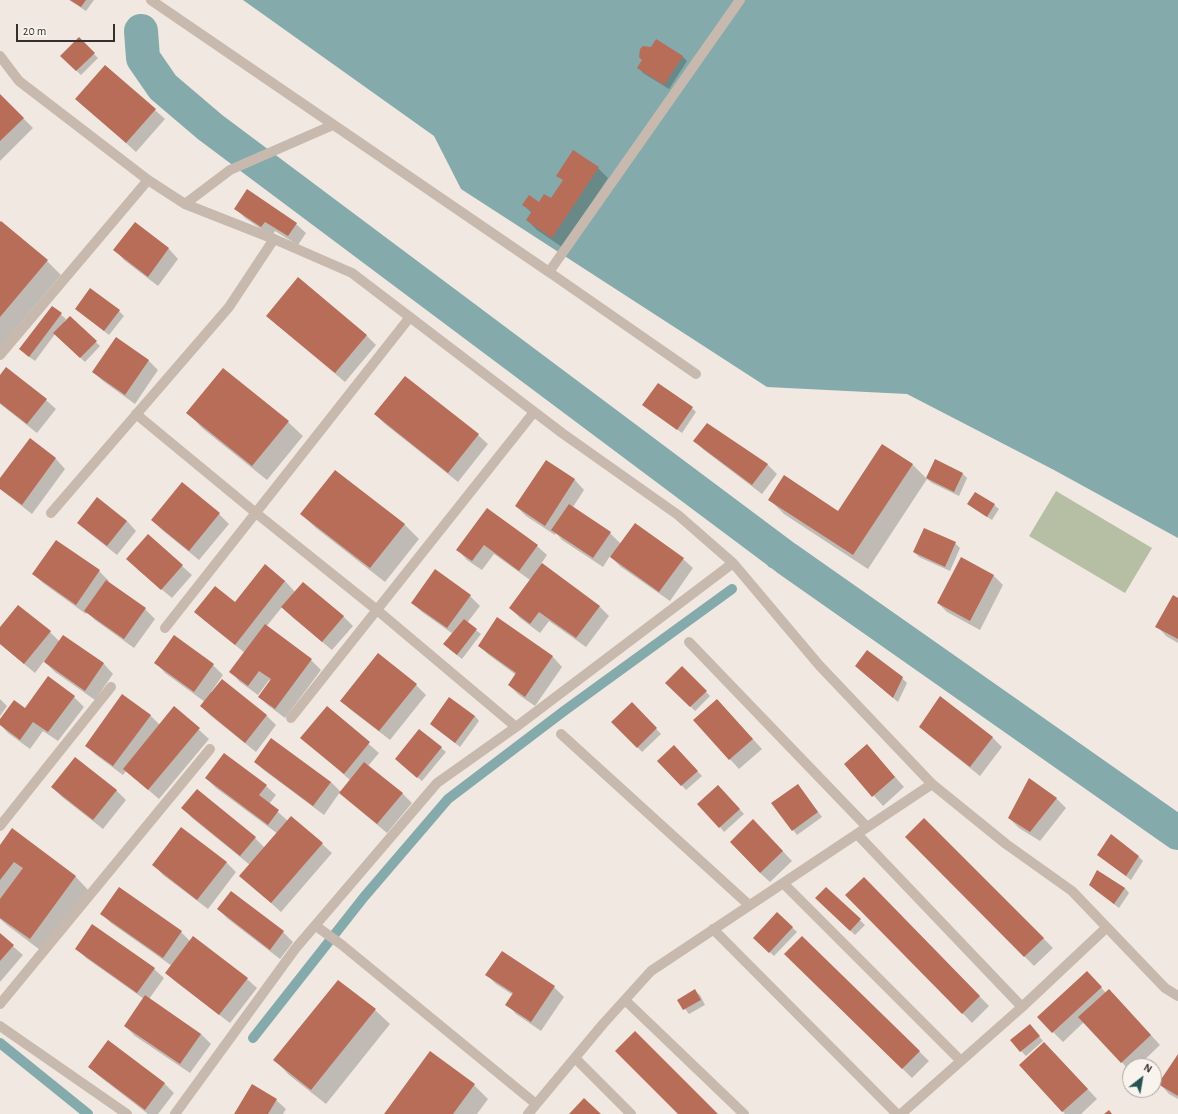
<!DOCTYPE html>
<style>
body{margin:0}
#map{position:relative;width:1178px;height:1114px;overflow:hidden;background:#f1e9e1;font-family:"Alegreya Sans",sans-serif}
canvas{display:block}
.north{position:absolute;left:1122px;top:1058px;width:40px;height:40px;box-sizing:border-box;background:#f9f3ee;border:1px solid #aba5a0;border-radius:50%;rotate:31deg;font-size:11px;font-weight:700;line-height:16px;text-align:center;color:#372f2c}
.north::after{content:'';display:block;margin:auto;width:14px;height:18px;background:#265254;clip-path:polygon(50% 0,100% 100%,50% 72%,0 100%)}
.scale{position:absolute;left:16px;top:24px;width:99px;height:18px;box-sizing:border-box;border:2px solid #372f2c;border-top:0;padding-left:5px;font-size:12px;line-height:14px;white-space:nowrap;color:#372f2c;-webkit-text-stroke:3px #f9f3ee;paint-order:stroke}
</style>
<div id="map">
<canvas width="1178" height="1114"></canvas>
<div class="north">N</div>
<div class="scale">20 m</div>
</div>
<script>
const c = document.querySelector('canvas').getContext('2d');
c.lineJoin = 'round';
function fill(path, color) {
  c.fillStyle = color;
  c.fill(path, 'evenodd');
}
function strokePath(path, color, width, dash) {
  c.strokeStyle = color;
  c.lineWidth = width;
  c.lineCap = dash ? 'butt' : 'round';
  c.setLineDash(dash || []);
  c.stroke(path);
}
fill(new Path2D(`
 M1056,491L1152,548L1125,593L1029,536Z`), '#b6bea3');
fill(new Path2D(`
 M243,0H1178V538L1054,470L907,394L767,387L461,189L434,136Z`), '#84aaab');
fill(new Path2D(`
 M69,0H94L86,11Z
 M79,39L98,58L81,75L61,56Z
 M682,56L687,61L669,89L643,73L639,68Z
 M105,66L165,119L136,152L77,99Z
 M0,95L33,128L0,161Z
 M574,151L598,168L608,178L562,247L537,230L527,220L532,213L523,205L539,203L551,200L564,181L558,175Z
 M236,209L296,224L306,233L298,245L275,231L272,236L245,218Z
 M135,223L169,249L178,259L158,286L124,260L115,250Z
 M0,224L47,261L61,275L0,348Z
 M52,307L66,319L64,322L65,323L70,317L100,346L85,362L55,334L35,361L25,354Z
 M119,311L124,316L109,335L81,313Z
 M267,316L366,335L376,345L345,382L277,325Z
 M148,360L158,370L135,404L103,381L93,372Z
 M223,369L288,422L303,436L267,480L202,428L188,413Z
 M0,376L46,400L56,409L37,433L0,404Z
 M644,405L692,408L696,412L682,433Z
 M375,414L478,435L488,444L458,482L385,424Z
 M30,440L56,459L65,469L32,514L0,489V480Z
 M694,440L767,464L777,474L762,494L704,450Z
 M882,445L913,465L927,479L935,461L963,474L967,478L959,496L932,483L927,479L868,569L784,514L769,499L838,512Z
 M546,461L575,480L584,490L573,507L610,533L621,544L683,559L693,568L670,601L621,567L610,556L603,567L562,540L556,533L555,535L526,516L516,506Z
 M182,483L219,514L229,524L199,560L162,530L152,520Z
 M97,498L127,521L136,531L117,555L88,532L78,523Z
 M969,504L994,505L999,509L992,520L973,508Z
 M487,509L537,546L547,555L541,564L599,606L609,616L586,647L549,621L540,633L520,618L510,608L530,580L494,554L482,570L467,560L458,550Z
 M301,514L404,524L419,539L385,582L316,528Z
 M955,543L960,548L950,571L919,557L914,552Z
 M182,566L192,575L172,598L137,569Z
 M265,566L285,581L295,592L343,616L353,626L332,650L292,617L282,607L266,627L311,660L321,670L285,718L269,706L259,697L271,681L269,680L258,695L240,682L231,672L245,653L205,621L195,611L236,604Z
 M99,571L109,581L108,582L145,609L155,619L134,648L95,620L87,612L86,614L43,583L33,574Z
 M994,576L1003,585L980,630L947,612L938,603Z
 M470,596L480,606L467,623L481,634L462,659L449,649L453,634L422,612L412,603Z
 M1178,599V643L1166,636L1157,626Z
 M18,606L50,632L60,642L64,636L104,664L113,674L95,700L55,672L44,661L35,673L0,644V628Z
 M497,619L553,657L562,667L535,706L519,695L509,685L516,675L489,655L479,646Z
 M174,637L213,665L223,675L211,692L212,693L222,680L267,716L276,725L256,752L211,716L201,706L205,702L165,673L156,663Z
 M682,668L710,696L695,711L667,683Z
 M861,671L902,678L907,683L898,702Z
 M416,685L426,695L390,740L351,710L341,701Z
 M74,697L84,707L58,741L43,731L30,749L8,733L0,724V721L25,709Z
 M0,699L7,706L0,716Z
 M717,700L762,749L739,769L694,720Z
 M632,703L661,734L642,752L613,722Z
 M175,708L209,739L159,799L126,771L123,775L96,755L86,745L150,715L160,725Z
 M327,708L379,753L368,766L402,793L412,803L387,833L350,802L340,792L324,815L265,771L255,762L331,782L341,792L350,780L302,738Z
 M475,716L479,721L460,747L431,724Z
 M921,727L992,737L1002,747L980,776L930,736Z
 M419,730L446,752L422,781L401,764Z
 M867,745L904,787L883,806L845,764Z
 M674,746L702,776L686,790L659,761Z
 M206,778L266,786L276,795L269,804L288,821L322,844L332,853L281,912L241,876L250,865L192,818L183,808L255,838L265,848L278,834L216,788Z
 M52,787L116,790L126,800L103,829L62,797Z
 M802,790L822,817L797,835L773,803Z
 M723,791L744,814L724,832L720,827Z
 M1056,798L1066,808L1040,841L1019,828L1009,818Z
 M924,819L1053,948L1034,966L906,837Z
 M182,829L227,863L236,872L208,909L163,875L154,865Z
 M12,830L76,877L90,892L44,953L7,925L0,919V846Z
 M763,830L792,861L770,882L760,873Z
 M1098,855L1139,857L1143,861L1131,880Z
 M1097,871L1125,888L1129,893L1119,908L1095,890Z
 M864,878L989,1006L972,1023L847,895Z
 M826,888L865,925L855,935L821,903Z
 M218,909L283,932L293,942L280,959L228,919Z
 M777,913L797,932L774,956L759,942Z
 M102,914L181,932L190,941L247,979L257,988L230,1023L176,982L166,973L172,966L111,923Z
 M0,935L23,955L0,982Z
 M802,937L929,1061L912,1078L786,954Z
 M76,948L154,969L164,978L149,999L201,1034L211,1044L190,1073L135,1036L125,1026L144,999L86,958Z
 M502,952L554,987L564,997L541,1031L516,1014L507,1004L513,995L496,984L487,975Z
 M1096,982L1106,993L1119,1000L1160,1045L1138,1066H1130V1071L1084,1022L1063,1042L1038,1017Z
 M695,991L700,995L705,1005L689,1014L678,1000Z
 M375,1010L390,1024L326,1104L289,1075L275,1060Z
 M1034,1030L1043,1041L1026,1056L1021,1051Z
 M1054,1053L1097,1099L1081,1114H1065L1020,1065Z
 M1178,1055V1099L1169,1094L1160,1084Z
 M89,1067L164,1083L174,1093L158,1114H148L99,1076Z
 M474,1085L488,1099L477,1114H386Z
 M276,1100L286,1109L283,1114H235Z`), '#0003');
strokePath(new Path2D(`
 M772,563L786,558
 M253,1038L364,897L448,799L564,711L732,589
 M0,1043L88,1114`), '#84aaab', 10);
strokePath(new Path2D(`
 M141,31L143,58L163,87L210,127L786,558L1178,833`), '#84aaab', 34);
fill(new Path2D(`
 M70,0H86L81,7Z
 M79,37L95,53L76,71L60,56Z
 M656,39L683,56L664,85L637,68L642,60L639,57L640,49L643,46L651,47Z
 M105,65L156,109L126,143L75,99Z
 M0,94L24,118L0,141Z
 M573,150L599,167L552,238L526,220L532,211L522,205L529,195L539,202L544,194L551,198L563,180L556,176Z
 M247,189L297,223L288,236L265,222L261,227L234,209Z
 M1,221L48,260L0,317V222Z
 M135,222L169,248L148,277L113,250Z
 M298,277L367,335L335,373L266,316Z
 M90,288L120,310L104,331L75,309Z
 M52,306L62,313L29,357L19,349Z
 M70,316L97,341L80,358L53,333Z
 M116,337L149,360L125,395L92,372Z
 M6,367L47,399L27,424L0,403V375Z
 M223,368L289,421L252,466L186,413Z
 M405,376L479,434L448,473L374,414Z
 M658,383L693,407L677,430L642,405Z
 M707,423L768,464L752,485L693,441Z
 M30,438L56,458L22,505L0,489V478Z
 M882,444L913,464L853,555L768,500L784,475L838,511Z
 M935,459L963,473L954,492L926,478Z
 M546,460L575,479L545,526L515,506Z
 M335,470L405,524L370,568L300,514Z
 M182,482L220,513L189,551L151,520Z
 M975,492L995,504L987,517L967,504Z
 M97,497L127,521L107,546L77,523Z
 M569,504L611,532L593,558L551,530Z
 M487,508L538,545L519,571L484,545L472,561L456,550Z
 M635,523L684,558L659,592L610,557Z
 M924,528L956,542L945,567L913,552Z
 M148,534L183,565L161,590L126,559Z
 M56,540L100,570L76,605L32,574Z
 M961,557L994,575L970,621L937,603Z
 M542,563L600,606L576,638L539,612L530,624L509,608Z
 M265,564L285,581L235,645L194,612L215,586L235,602Z
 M435,569L471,595L447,628L411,603Z
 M106,580L146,608L124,639L84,611Z
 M303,582L344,616L322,642L281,607Z
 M1173,595L1178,598V639L1155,627Z
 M18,605L51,631L24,664L0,644V627Z
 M497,617L553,656L525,697L508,685L516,673L478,646Z
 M464,619L477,629L457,655L443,644Z
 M265,624L312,659L275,709L258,697L271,679L259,671L248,686L229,672Z
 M63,635L104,663L85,691L44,662Z
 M174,635L214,664L194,692L154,663Z
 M867,650L903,677L893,698L855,666Z
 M378,653L417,684L379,731L340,701Z
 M682,666L707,691L690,707L665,683Z
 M48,676L75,696L48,732L33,722L20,740L0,725V719L14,700L25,708Z
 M222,679L267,715L245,743L200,706Z
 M122,694L151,715L113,766L85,746Z
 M940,696L993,737L970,767L919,727Z
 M449,697L475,716L455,743L430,724Z
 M717,699L753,739L729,760L693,720Z
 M632,702L657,728L637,748L611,722Z
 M174,706L200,728L148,790L123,769Z
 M327,706L370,742L344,774L300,738Z
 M419,729L442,747L417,778L395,759Z
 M271,738L331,782L313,806L254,762Z
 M867,744L895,777L872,797L844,764Z
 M674,745L698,771L681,786L657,761Z
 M224,753L267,785L259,795L279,810L268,825L205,778Z
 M75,757L117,790L93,820L51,787Z
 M364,762L403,793L377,824L339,793Z
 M1029,778L1057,798L1030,832L1008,818Z
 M798,784L818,812L792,831L771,803Z
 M718,785L740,809L719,828L697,804Z
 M197,789L256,837L240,856L181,808Z
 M291,816L323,843L271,903L239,876Z
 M924,818L1044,938L1024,957L905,837Z
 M753,819L783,851L760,873L730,842Z
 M181,827L227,862L197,900L152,865Z
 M12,828L76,876L30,939L0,918V899L23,868L14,862L0,880V845Z
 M1111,834L1139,856L1126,876L1097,855Z
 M1097,870L1125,888L1114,904L1089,885Z
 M864,877L980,996L962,1014L845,895Z
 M119,887L182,931L163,958L100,914Z
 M826,887L861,919L850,931L815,898Z
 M231,891L284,931L270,950L217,909Z
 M777,912L793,927L769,953L753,938Z
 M92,924L155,968L137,993L75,949Z
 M0,933L14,945L0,961Z
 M193,936L248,978L219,1015L165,973Z
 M802,936L920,1051L902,1069L784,954Z
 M502,951L555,986L531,1022L505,1005L513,993L485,975Z
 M1087,971L1102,987L1052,1033L1037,1017Z
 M338,980L376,1009L311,1090L273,1060Z
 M695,989L701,1000L683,1010L677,1000Z
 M1109,989L1151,1035L1121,1063L1078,1017Z
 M145,995L201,1034L180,1064L124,1026Z
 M1030,1024L1040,1036L1020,1052L1010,1040Z
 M635,1031L718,1114H678L615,1051Z
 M108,1040L165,1083L145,1110L88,1067Z
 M1044,1042L1088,1089L1062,1112L1019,1065Z
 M430,1051L475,1084L453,1114H384Z
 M1178,1054V1096L1158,1084Z
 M252,1084L277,1099L268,1114H234Z
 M584,1098L601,1114H569Z
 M1109,1110L1112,1114H1104Z`), '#b86d59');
strokePath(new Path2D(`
 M689,642L867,827
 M561,734L749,905`), '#c8b9ae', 10);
strokePath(new Path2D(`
 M151,0L549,272L740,0
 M0,56L19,81L148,180L185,204L274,239L352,273L562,433L678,515L733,563L819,665L932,784L1006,844L1072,891L1165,988L1178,996
 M185,204L230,170L333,125
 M549,272L696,374
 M0,355L148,180
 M136,414L256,513L377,610L516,727
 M51,513L229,307L274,239
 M165,628L410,317
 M291,718L534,412
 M0,826L111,687
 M857,834L1022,1007
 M783,883L961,1061
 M316,926L342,945L536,1104
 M713,929L897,1114
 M625,1000L744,1114
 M0,1004L210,749
 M0,1026L127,1114
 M575,1058L631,1114
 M175,1114L295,949L437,783L516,727L733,563
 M528,1114L603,1024L651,971L932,784
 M901,1114L1022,1007L1106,928`), '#c8b9ae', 10);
</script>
